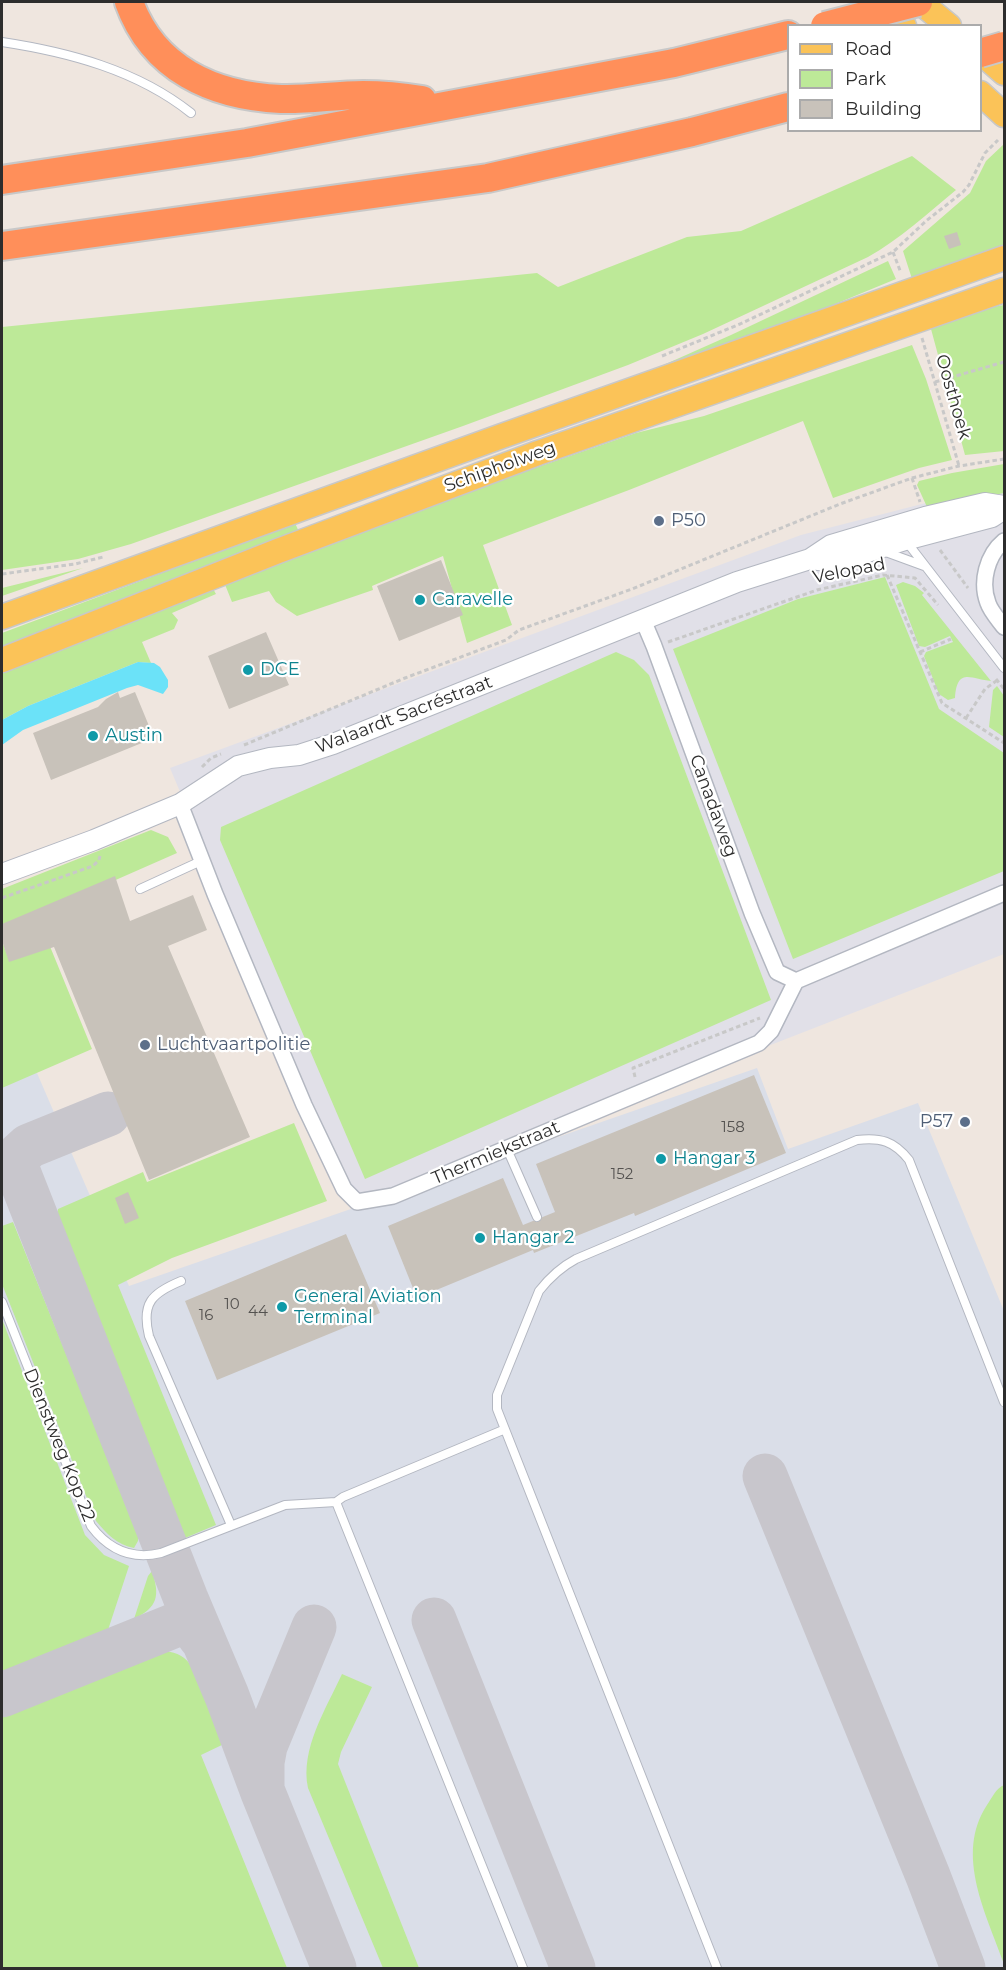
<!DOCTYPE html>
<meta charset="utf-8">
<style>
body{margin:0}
#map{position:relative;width:1006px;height:1970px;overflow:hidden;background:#efe6df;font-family:Montserrat,sans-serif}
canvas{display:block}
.frame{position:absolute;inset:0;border:3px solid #2d2d2d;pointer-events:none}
.legend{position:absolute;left:787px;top:24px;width:195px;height:108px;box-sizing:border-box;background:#fff;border:2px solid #ababab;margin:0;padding:8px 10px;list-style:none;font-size:18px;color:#2d2d2d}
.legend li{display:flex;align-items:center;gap:12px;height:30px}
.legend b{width:30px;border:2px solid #ababab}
</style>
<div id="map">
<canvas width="1006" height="1970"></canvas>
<div class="frame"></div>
<ul class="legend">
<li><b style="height:8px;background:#fbc358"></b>Road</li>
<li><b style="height:16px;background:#bde998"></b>Park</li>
<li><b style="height:16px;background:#c8c2ba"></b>Building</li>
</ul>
</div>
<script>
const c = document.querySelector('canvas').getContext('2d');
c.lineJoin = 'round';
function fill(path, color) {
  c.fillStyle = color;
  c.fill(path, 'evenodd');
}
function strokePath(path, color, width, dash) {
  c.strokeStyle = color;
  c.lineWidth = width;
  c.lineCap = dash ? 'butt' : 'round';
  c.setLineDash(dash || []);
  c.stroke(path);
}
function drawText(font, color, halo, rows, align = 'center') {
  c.font = font + ' Montserrat,sans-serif';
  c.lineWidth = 4.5;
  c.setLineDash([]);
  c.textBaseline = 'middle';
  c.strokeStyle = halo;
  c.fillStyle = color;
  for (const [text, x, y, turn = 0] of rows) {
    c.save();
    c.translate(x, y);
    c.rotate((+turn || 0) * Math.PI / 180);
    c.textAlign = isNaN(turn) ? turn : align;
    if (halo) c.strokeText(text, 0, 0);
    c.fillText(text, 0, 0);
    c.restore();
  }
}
fill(new Path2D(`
 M1004,483V954L355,1207L170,768L801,535Z`), '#e1e0e8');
fill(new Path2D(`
 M2,992L129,1286L757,1068L788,1149L918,1103L1004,1311V1968H2Z`), '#dadee8');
fill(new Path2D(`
 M1004,144V247L913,282L903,251L970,193L986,161Z
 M912,156L956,190C927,214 900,239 868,257L703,334L628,365L463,426L131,544L78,559L2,570V327L537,273L558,287L687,237L741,231Z
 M888,261L896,279L794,321L641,375L731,335Z
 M1004,305V451L965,455L931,329L986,308Z
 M912,345L926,379L952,460L919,468L833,498L803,421L629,490L483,545L512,625L467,643L443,556L372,586L373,590L297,616L276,602L269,591L232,602L224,582L350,532L636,433L704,416Z
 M1004,464V493L930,508L927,507L917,485L919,481L952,473Z
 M295,523L299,532L2,650V633Z
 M83,568L2,596V588Z
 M885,577L939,709L1004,753V871L793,959L673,649L798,599Z
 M903,582L915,586L924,593L922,595L991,681C972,680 957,666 955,698L948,700L939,694L924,656L926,652L953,642L950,636L925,647L919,646L896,585Z
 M212,587L216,594L172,613L178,620L174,629L142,642L151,663L138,662L28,706L2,720V673Z
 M616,652L634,660L649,675L771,1000L365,1179L220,840L221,827Z
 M997,686L1004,696V737L989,727L993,690Z
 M151,830L168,837L177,853L2,930V889Z
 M2,941L9,960L49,944L92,1049L2,1088Z
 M294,1123L327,1201L172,1258L118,1285L216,1525L185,1538L57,1216L58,1209L143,1172L147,1182Z
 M13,1222L138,1533V1541L134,1548C117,1545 107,1534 96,1521L2,1284V1226Z
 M2,1319L85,1535L104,1555L129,1566L108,1630L2,1673Z
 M152,1571C160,1596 158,1607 134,1619L148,1576Z
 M165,1651C178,1653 185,1656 192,1667L224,1744L201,1755L287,1968H2V1717L152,1654Z
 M342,1674L372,1687L341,1752L338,1764L419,1968H383L308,1788C300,1749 326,1709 342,1674Z
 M1004,1785V1964C987,1915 954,1855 987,1805C992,1798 996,1788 1004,1785Z`), '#bde998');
fill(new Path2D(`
 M138,662L154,663L160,667L168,680V687L163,694L138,685L127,688L23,730L2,745V720L28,706Z`), '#6be2f8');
strokePath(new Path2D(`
 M108,1114L29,1146L18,1156L15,1164L186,1599L227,1696L262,1790L334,1968
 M765,1476L928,1876L963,1968
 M434,1620L573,1968
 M2,1695L178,1624L193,1627L201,1638
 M262,1787V1762L265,1746L314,1627`), '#c8c6cc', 45);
fill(new Path2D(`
 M957,232L961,245L949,249L944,236Z
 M441,560L463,615L399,641L377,586Z
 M266,632L289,685L229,709L208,656Z
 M118,692L120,698L135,692L154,738L51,780L33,733L98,707L106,699Z
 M115,876L130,921L193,895L207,930L168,946L250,1137L149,1180L54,947L9,962L2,941V924Z
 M754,1075L786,1153L635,1216L634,1213L534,1253L533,1250L417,1298L388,1226L503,1178L523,1225L555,1212L536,1164Z
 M128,1192L139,1218L125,1224L115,1198Z
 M346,1234L380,1313L217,1380L185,1301Z`), '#c8c2ba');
const service = new Path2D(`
 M2,42C68,52 137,70 191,113
 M906,541L1004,668
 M883,551L924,566
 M140,889L201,861
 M507,1149L537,1217
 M181,1281C152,1293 141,1303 149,1336L231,1525
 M2,1302L91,1526C109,1550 132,1560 161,1553L285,1505L336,1502L343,1497L503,1430
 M336,1502L523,1968
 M717,1968L497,1409V1395L539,1291C550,1277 561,1267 576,1259L857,1140C880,1137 894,1141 909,1160L1004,1402`);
const minor = new Path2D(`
 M1004,541C987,555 980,582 988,603C991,612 999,620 1004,627
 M643,620L654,646L752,913L777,972L796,981
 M180,804L215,894L304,1105L344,1189L357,1202L393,1196L759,1043L771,1031L796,981L1004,893`);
const tertiary = new Path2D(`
 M810,559L836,562L905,540L992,517L1004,509
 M2,874L94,840L180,804L238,766L270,758L299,755L333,744L737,582L810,559L831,545L925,517L985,503L1004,506`);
const primary = new Path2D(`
 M877,2L904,26
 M920,2L949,26
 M980,52L1004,73
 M980,93L1004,115
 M2,617L502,436L1004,258
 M2,660L278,551L538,453L1004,290`);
const motorway = new Path2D(`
 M129,2C153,69 213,96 281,99C308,100 336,95 363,95C382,95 403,97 422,100
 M2,180L247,143L674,63L788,35
 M2,246L488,178L692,132L788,107`);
strokePath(service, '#b3b7c1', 10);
strokePath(minor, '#b3b7c1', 18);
strokePath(tertiary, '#b3b7c1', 22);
strokePath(primary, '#c8c8c8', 27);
strokePath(motorway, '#c8c8c8', 32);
strokePath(new Path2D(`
 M893,252L901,273
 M922,338L959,466
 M662,356L740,324L893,252L926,221L963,192L969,185L985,153L998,140
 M935,382L1004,362
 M912,478L920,502
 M940,550L968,588
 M2,574L75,564L103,557
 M887,575L942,703L1004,743
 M668,642L817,590L883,575L915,578L938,605
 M920,652L951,639
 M996,679L1004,689
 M966,718L985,689L999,679
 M244,745L405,678L506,640L519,630L632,589L840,504L912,478L959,466L1004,459
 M202,767L211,758L221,754
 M2,898L93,866L99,860L100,856
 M635,1077L633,1068L760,1018`), '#c8c8c8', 3, [4.5, 3]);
strokePath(service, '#fff', 8);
strokePath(minor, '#fff', 15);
strokePath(tertiary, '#fff', 20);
strokePath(primary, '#fbc358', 24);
strokePath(motorway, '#ff8f5a', 28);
const motorwayBridge = new Path2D(`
 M825,26L918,2
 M980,53L1004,46`);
strokePath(motorwayBridge, '#c8c8c8', 32, []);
strokePath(motorwayBridge, '#ff8f5a', 28);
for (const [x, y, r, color] of [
 [659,521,6,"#5c6f8a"],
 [420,600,6,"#0f9aa8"],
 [248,670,6,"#0f9aa8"],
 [93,736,6,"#0f9aa8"],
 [145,1045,6,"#5c6f8a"],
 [965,1122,6,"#5c6f8a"],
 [661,1159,6,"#0f9aa8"],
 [480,1238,6,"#0f9aa8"],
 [282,1307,6,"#0f9aa8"]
]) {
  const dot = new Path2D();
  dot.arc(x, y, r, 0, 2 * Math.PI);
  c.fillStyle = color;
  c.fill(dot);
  strokePath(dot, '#fff', 2);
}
drawText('15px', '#545250', null, [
 ["158",733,1128],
 ["152",622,1175],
 ["10",232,1305],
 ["44",258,1312],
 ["16",206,1316]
]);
drawText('18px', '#2d2d2d', '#fff', [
 ["Oosthoek",953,397,74],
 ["Schipholweg",500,467,-20],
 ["Velopad",849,571,-11],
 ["Walaardt Sacréstraat",404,715,-21],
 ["Canadaweg",713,806,70],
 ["Thermiekstraat",496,1153,-23],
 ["Dienstweg Kop 22",59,1445,68]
]);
drawText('18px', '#4e5e75', '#fff', [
 ["P50",671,521],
 ["Luchtvaartpolitie",157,1045],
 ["P57",953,1122,"right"]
], 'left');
drawText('18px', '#0d838f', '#fff', [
 ["Caravelle",432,600],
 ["DCE",260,670],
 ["Austin",105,736],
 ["Hangar 3",673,1159],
 ["Hangar 2",492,1238],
 ["General Aviation",294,1297],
 ["Terminal",294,1318]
], 'left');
</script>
